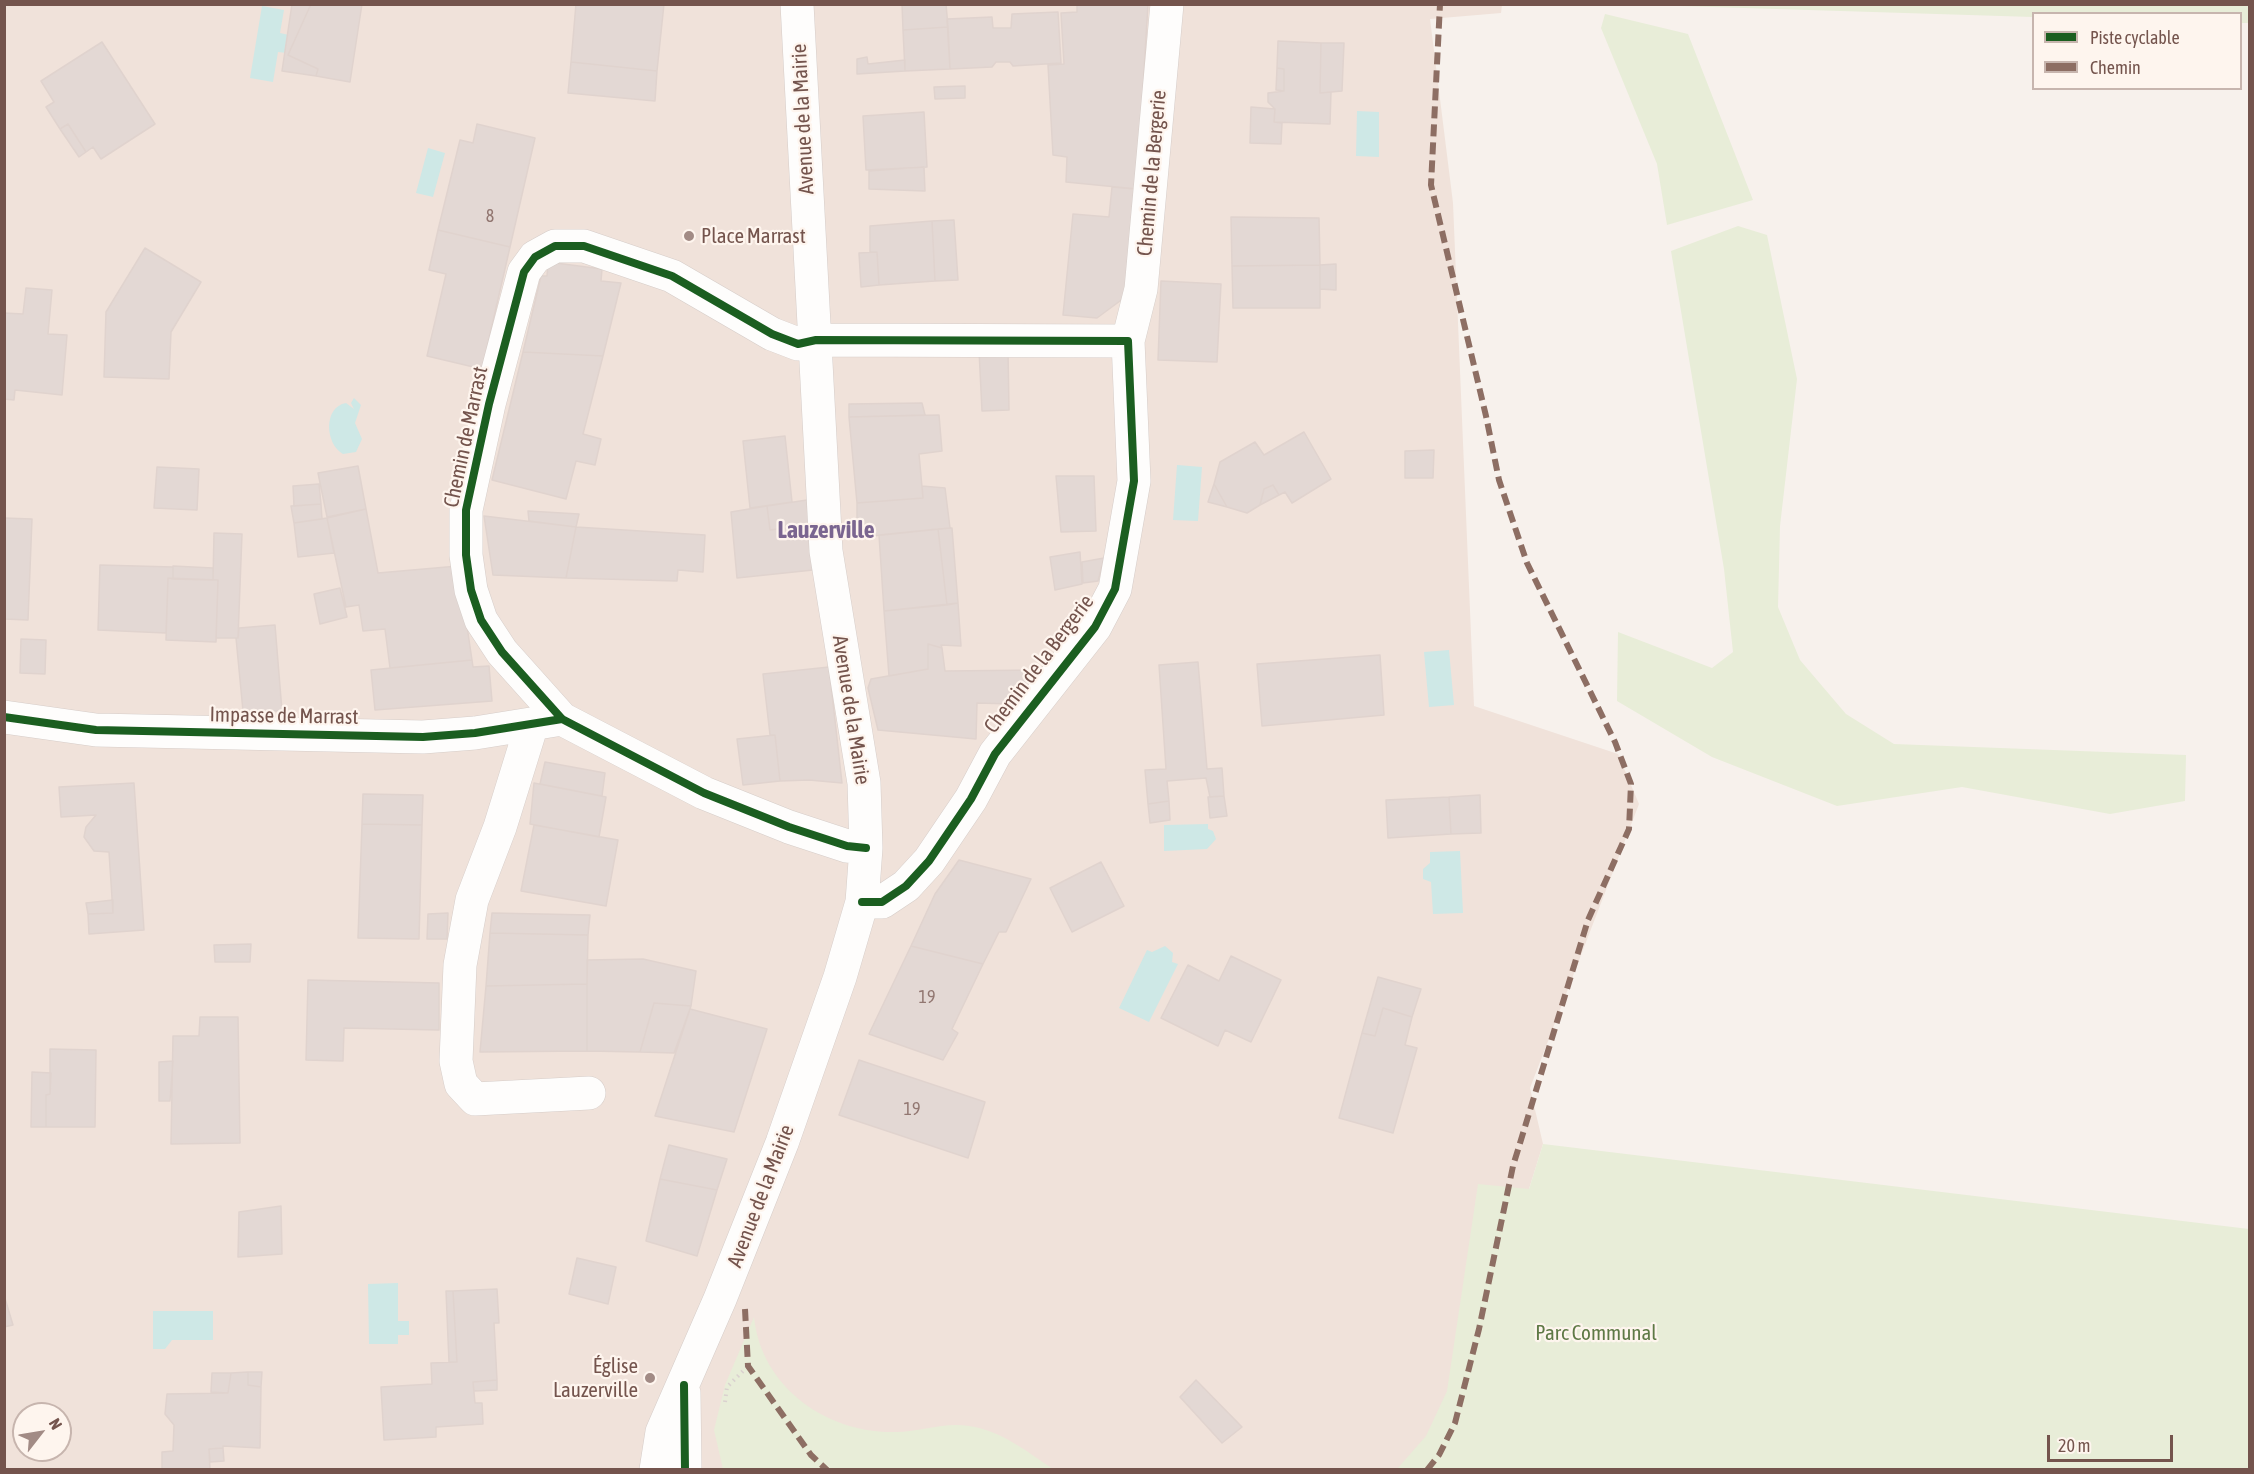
<!DOCTYPE html>
<meta charset="utf-8">
<style>
body{margin:0}
#map{position:relative;width:2254px;height:1474px;overflow:hidden;background:#f7f1ec;font-family:"Asap Condensed",sans-serif}
canvas{display:block}
.frame{position:absolute;inset:0;border:6px solid #74544d;pointer-events:none}
.legend{position:absolute;left:2032px;top:12px;width:210px;height:78px;box-sizing:border-box;background:#fef5ee;border:2px solid #c7b5ae;margin:0;padding:8px 10px;list-style:none;font-size:18px;color:#74544d}
.legend li{display:flex;align-items:center;gap:12px;height:30px}
.legend b{width:30px;border:2px solid #c7b5ae}
.north{position:absolute;left:12px;top:1402px;width:60px;height:60px;box-sizing:border-box;background:#fef5ee;border:2px solid #c7b5ae;border-radius:50%;rotate:59deg;font-size:16px;font-weight:700;line-height:24px;text-align:center;color:#74544d}
.north::after{content:'';display:block;margin:auto;width:21px;height:27px;background:#a28b85;clip-path:polygon(50% 0,100% 100%,50% 72%,0 100%)}
.scale{position:absolute;left:2047px;top:1435px;width:126px;height:27px;box-sizing:border-box;border:3px solid #74544d;border-top:0;padding-left:8px;font-size:18px;line-height:21px;white-space:nowrap;color:#74544d;-webkit-text-stroke:4px #fef5ee;paint-order:stroke}
</style>
<div id="map">
<canvas width="2254" height="1474"></canvas>
<div class="frame"></div>
<ul class="legend">
<li><b style="height:8px;background:#1b5e20"></b>Piste cyclable</li>
<li><b style="height:8px;background:#8d6e63"></b>Chemin</li>
</ul>
<div class="north">N</div>
<div class="scale">20 m</div>
</div>
<script>
const c = document.querySelector('canvas').getContext('2d');
c.lineJoin = 'round';
function fill(path, color) {
  c.fillStyle = color;
  c.fill(path, 'evenodd');
}
function strokePath(path, color, width, dash) {
  c.strokeStyle = color;
  c.lineWidth = width;
  c.lineCap = dash ? 'butt' : 'round';
  c.setLineDash(dash || []);
  c.stroke(path);
}
function drawText(font, color, halo, rows, align = 'center') {
  c.font = font + ' "Asap Condensed",sans-serif';
  c.lineWidth = 4.5;
  c.setLineDash([]);
  c.textBaseline = 'middle';
  c.strokeStyle = halo;
  c.fillStyle = color;
  for (const [text, x, y, turn = 0] of rows) {
    c.save();
    c.translate(x, y);
    c.rotate((+turn || 0) * Math.PI / 180);
    c.textAlign = isNaN(turn) ? turn : align;
    if (halo) c.strokeText(text, 0, 0);
    c.fillText(text, 0, 0);
    c.restore();
  }
}
fill(new Path2D(`
 M5,5H1502L1501,13L1430,19L1453,203L1474,706L1618,754L1639,804L1530,1088L1543,1144L1442,1469L5,1470ZM24,1414H60V1450H24Z`), '#f0e2da');
fill(new Path2D(`
 M2249,4V23H2241L2240,14H2034L2033,17L1648,5Z
 M1605,14L1688,34L1753,200L1667,225L1657,164L1601,28Z
 M1738,226L1767,235L1797,379L1780,526L1778,607L1800,660L1846,714L1894,744L2186,755L2185,801L2110,814L1962,787L1837,806L1712,757L1617,701L1618,632L1712,668L1733,652L1724,569L1671,251Z
 M1543,1144L2249,1229V1469H1397L1426,1436L1447,1391L1478,1184L1529,1189Z
 M754,1317C761,1387 827,1434 896,1432C920,1432 944,1422 969,1426C1002,1431 1026,1451 1053,1469H723L714,1430L725,1385Z`), '#e8edd8');
fill(new Path2D(`
 M262,6L284,10L280,33L289,35L287,53L278,52L273,82L250,78Z
 M1357,111L1379,112V157L1356,156Z
 M428,148L445,153L433,197L416,193Z
 M354,398L361,405L355,423L362,439L356,452L343,454C325,444 323,407 346,403L354,409L351,403Z
 M1177,465L1202,467L1198,521L1173,520Z
 M1449,650L1454,705L1429,707L1424,652Z
 M1208,824V829L1213,831L1216,839L1207,849L1164,851V825Z
 M1460,851L1463,913L1433,914L1431,882L1423,879V869L1430,863V852Z
 M1165,946L1173,953L1172,962L1178,964L1149,1022L1119,1008L1147,950L1152,952Z
 M398,1283V1321H409V1335H398V1344H369L368,1284Z
 M153,1311H213V1340H172L165,1349H153Z`), '#cee8e6');
const building = new Path2D(`
 M292,4H311L288,55L318,69L316,76L282,71Z
 M311,4H362L350,82L316,76L318,69L288,55Z
 M576,4H664L657,71L571,62Z
 M902,4H946L948,27L903,30Z
 M1077,4H1148L1137,189L1066,182L1067,157L1053,155L1048,65L1064,64L1061,13L1077,12Z
 M1058,12L1061,63L1013,66L1010,62H996L992,67L950,69L947,19L992,17L993,28H1011L1012,14Z
 M948,27L950,69L905,71L903,30Z
 M1278,41L1321,43L1320,93L1331,92L1330,124L1274,122L1275,109L1268,102V93L1284,91V69L1277,68Z
 M102,42L155,124L101,159L93,147L86,152L68,124L60,129L46,107L54,102L41,81Z
 M1321,43H1344L1342,91L1320,93Z
 M867,57L868,64L905,60V71L857,74V59Z
 M571,62L657,71L655,101L568,93Z
 M1277,68L1284,69V91L1276,90Z
 M965,86V98L935,99L934,87Z
 M1251,107L1275,109L1274,122L1282,123L1281,144L1250,143Z
 M924,112L927,167L866,170L863,116Z
 M68,124L86,152L79,157L60,129Z
 M477,124L535,138L510,247L438,230L460,140L473,143Z
 M924,167L925,191L869,189V171Z
 M1112,187L1135,189L1124,298L1097,318L1063,315L1073,214L1109,217Z
 M1231,217L1319,218L1320,265L1232,266Z
 M954,220L958,280L935,281L932,221Z
 M932,221L935,281L879,285L877,252H870V226Z
 M438,230L510,247L482,369L427,356L446,274L429,270Z
 M145,248L201,282L171,332L169,379L104,377L106,312Z
 M877,252L879,285L861,287L859,253Z
 M548,262L602,269L601,281L621,283L603,356L523,352L541,276H547Z
 M1336,264V290L1320,289V265Z
 M1320,265V308H1233L1232,266Z
 M1161,281L1221,284L1217,362L1158,360Z
 M26,288L52,290L48,334L67,335L62,395L15,390L14,400L4,399V313L23,314Z
 M979,350L1008,351L1009,410L982,411Z
 M523,352L603,356L583,434L601,439L595,465L576,461L566,499L492,480Z
 M922,403L925,415L849,417V404Z
 M939,415L942,451L919,454L923,498L857,503L849,417Z
 M1304,432L1331,479L1292,503L1285,492L1279,495L1273,485L1264,489L1260,505L1247,513L1227,507L1214,484L1220,462L1255,442L1264,455Z
 M785,436L792,502L750,508L743,441Z
 M1434,450L1433,478H1405V451Z
 M358,466L366,509L327,517L318,473Z
 M157,467L199,469L197,510L154,508Z
 M1056,476H1094L1096,531L1061,532Z
 M319,484L321,504L294,506L293,486Z
 M1214,484L1227,507L1208,502Z
 M1273,485L1279,495L1260,505L1264,489Z
 M922,486L945,488L950,528L863,537L857,534V503L923,498Z
 M807,500L809,525L770,530L767,506Z
 M321,504L322,519L294,523L291,506Z
 M767,506L770,530L809,525L813,570L737,578L731,512Z
 M366,509L378,573L458,566L472,660L390,668L385,629L363,631L359,605L346,607L327,518Z
 M528,511L579,514L576,527L529,521Z
 M484,516L576,527L566,578L493,575Z
 M4,518L32,519L28,620L4,619Z
 M327,518L334,553L298,557L294,523Z
 M576,527L705,535L703,572L678,570L677,581L566,578Z
 M952,528L958,603L947,605L938,529Z
 M938,529L947,605L884,611L879,535Z
 M214,533L242,534L238,638H216L218,580H213Z
 M1080,552L1082,584L1055,590L1050,557Z
 M1104,558L1098,581L1083,583L1082,562Z
 M100,565L173,567V579L168,578L166,633L98,630Z
 M173,566L213,568V580L173,579Z
 M168,578L218,580L216,642L166,640Z
 M340,588L347,617L320,624L314,594Z
 M958,603L961,646L941,645L942,648L928,644V669L889,676L884,611Z
 M275,625L282,711H243L236,638H238L239,628Z
 M21,639L46,640L45,674L20,673Z
 M928,644L942,648L945,671L1041,670L1013,704L977,703L976,739L878,730L868,688L871,679L928,669Z
 M1380,655L1384,715L1262,726L1257,664Z
 M472,660L473,667L489,666L492,701L375,710L371,670Z
 M1198,662L1207,769L1222,768L1224,796L1210,797L1206,778L1167,781L1169,801L1148,804L1145,770L1166,769L1159,665Z
 M829,667L842,783L809,780L780,781L775,735H770L763,674Z
 M775,735L780,781L743,785L737,739Z
 M545,762L605,773L602,796L540,784Z
 M134,783L144,930L89,934L88,914L113,913L109,852L94,851L84,837L86,827L96,815L61,817L59,787Z
 M534,783L606,797L599,837L530,824Z
 M363,794L423,795L422,825L362,824Z
 M1480,795L1481,833L1451,834L1449,797Z
 M1224,796L1227,816L1210,818L1208,797Z
 M1449,797L1451,834L1388,838L1386,800Z
 M1169,801L1170,820L1150,823L1148,804Z
 M362,824L422,825L419,939L358,938Z
 M534,825L618,840L606,906L521,891Z
 M959,860L1031,879L1006,932H999L983,964L911,946L935,894Z
 M1101,862L1124,906L1072,932L1050,888Z
 M113,900V913L88,914L86,903Z
 M448,913L447,939H427L428,914Z
 M492,913L590,915L588,935L490,933Z
 M490,933L588,935L587,984L486,986Z
 M251,944L250,962H215L214,945Z
 M911,946L983,964L952,1029L958,1033L943,1060L869,1034Z
 M1231,956L1281,980L1251,1042L1225,1030L1218,1046L1161,1018L1188,965L1219,981Z
 M643,959L696,971L691,1006L654,1003L640,1052L587,1051V960Z
 M1378,977L1421,989L1412,1017L1383,1008L1375,1036L1362,1033Z
 M308,980L439,983V1030L344,1028L343,1061L306,1060Z
 M587,984V1051L480,1052L486,986Z
 M654,1003L691,1006L674,1053L640,1052Z
 M1383,1008L1412,1017L1405,1045L1417,1048L1393,1133L1339,1118L1362,1033L1375,1036Z
 M690,1009L767,1029L734,1132L655,1116Z
 M200,1017H238L240,1143L171,1144L173,1036H199Z
 M50,1049L96,1050L95,1127H46V1095L50,1094Z
 M859,1060L985,1102L968,1158L839,1115Z
 M173,1061L170,1101H159V1062Z
 M32,1072L51,1073L50,1094L46,1095V1127H31Z
 M669,1145L727,1159L717,1190L660,1179Z
 M660,1179L717,1190L697,1256L646,1241Z
 M281,1206L282,1254L238,1257L239,1212Z
 M577,1258L616,1267L608,1304L569,1294Z
 M497,1289L499,1323H494L497,1380L473,1382L475,1403H482L483,1424L436,1427V1437L384,1440L381,1387L432,1384L431,1363L457,1362L453,1291Z
 M446,1291H453L457,1362H449Z
 M4,1295L13,1325L4,1327Z
 M248,1372V1385L261,1387L260,1448L223,1446V1448L209,1449L210,1470H162V1452L173,1451L174,1425L165,1414L167,1394L228,1393L231,1373Z
 M248,1372H262L261,1387L248,1385Z
 M212,1373H231L228,1393L211,1392Z
 M497,1380V1390L474,1391L473,1382Z
 M1196,1380L1242,1427L1222,1443L1180,1397Z
 M223,1448L224,1461L210,1462L209,1449Z`);
fill(building, '#e3d8d4');
strokePath(building, '#e0d3ce', 1.5);
const minor = new Path2D(`
 M4,717L96,730L423,737L475,733L562,719
 M532,724L500,827L472,900L460,965L456,1061L461,1084L475,1099L589,1093
 M866,848L847,846L789,827L704,793L562,719L502,652L481,620L471,590L466,555V510L489,404L524,272L535,257L555,246H584L672,276L772,334L798,344L816,340L1128,341
 M862,902H882L906,886L929,861L971,799L995,754L1095,627L1115,589L1134,481L1128,341L1141,289L1167,4
 M684,1393L685,1470
 M656,1470L662,1432L720,1299L782,1143L840,977L862,902L866,848L864,783L826,551L797,4`);
strokePath(minor, '#d6cdc9', 34);
strokePath(new Path2D(`
 M725,1402L727,1387L748,1366`), '#dad1cf', 4, [1.5, 4.5]);
strokePath(minor, '#fefdfc', 33);
strokePath(new Path2D(`
 M745,1309L748,1366L811,1455L827,1470
 M1427,1470L1439,1455L1455,1423L1479,1329L1513,1166L1588,920L1629,829L1631,784L1615,742L1527,563L1499,480L1486,416L1431,185L1440,4`), '#8d6e63', 6, [12, 6]);
strokePath(new Path2D(`
 M4,717L96,730L423,737L475,733L562,719
 M862,902H882L906,886L929,861L971,799L995,754L1095,627L1115,589L1134,481L1128,341L816,340L798,344L772,334L672,276L584,246H555L535,257L524,272L489,404L466,510V555L471,590L481,620L502,652L562,719L704,793L789,827L847,846L866,848
 M684,1385L685,1470`), '#1b5e20', 8);
for (const [x, y, r, color] of [
 [689,236,6,"#a28b85"],
 [650,1378,6,"#a28b85"]
]) {
  const dot = new Path2D();
  dot.arc(x, y, r, 0, 2 * Math.PI);
  c.fillStyle = color;
  c.fill(dot);
  strokePath(dot, '#fef5ee', 2);
}
drawText('18px', '#927771', null, [
 ["8",490,216],
 ["19",927,997],
 ["19",912,1109]
]);
drawText('21px', '#74544d', '#fef5ee', [
 ["Avenue de la Mairie",803,119,-93],
 ["Chemin de la Bergerie",1152,173,-85],
 ["Chemin de Marrast",466,437,-78],
 ["Chemin de la Bergerie",1039,664,-53],
 ["Avenue de la Mairie",851,710,81],
 ["Impasse de Marrast",284,716,1],
 ["Avenue de la Mairie",761,1196,-69]
]);
drawText('21px', '#74544d', '#fef5ee', [
 ["Place Marrast",701,236],
 ["Église",638,1366,"right"],
 ["Lauzerville",638,1390,"right"]
], 'left');
drawText('21px', '#5e7945', '#fef5ee', [
 ["Parc Communal",1596,1333]
]);
drawText('bold 24px', '#7a6590', '#fef5ee', [
 ["Lauzerville",826,530]
]);
</script>
